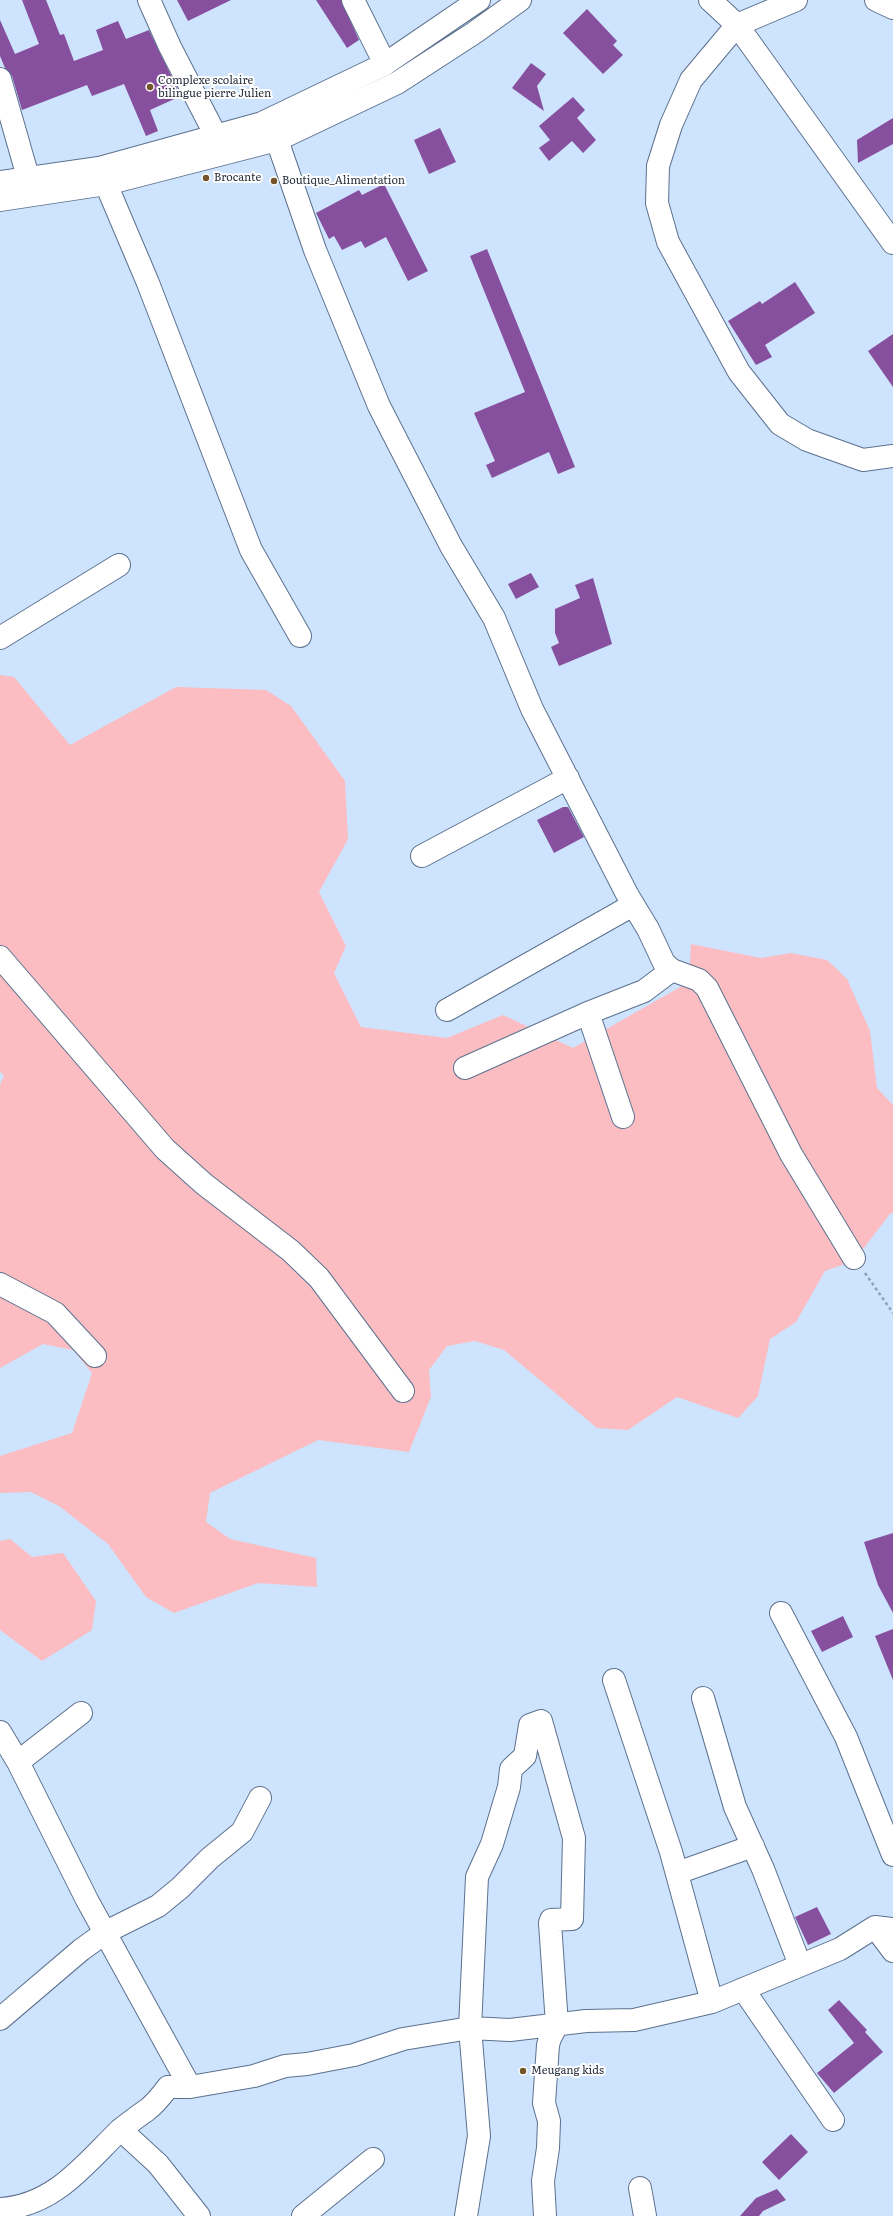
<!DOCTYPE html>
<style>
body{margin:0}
canvas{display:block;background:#cee3fd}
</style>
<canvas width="893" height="2216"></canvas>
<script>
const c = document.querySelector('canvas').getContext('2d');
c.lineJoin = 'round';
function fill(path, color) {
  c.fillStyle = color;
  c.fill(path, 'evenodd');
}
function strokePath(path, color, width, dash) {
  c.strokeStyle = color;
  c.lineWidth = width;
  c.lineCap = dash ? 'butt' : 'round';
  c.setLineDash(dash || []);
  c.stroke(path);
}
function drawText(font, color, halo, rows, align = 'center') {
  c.font = font + ' Literata,serif';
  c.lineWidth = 4;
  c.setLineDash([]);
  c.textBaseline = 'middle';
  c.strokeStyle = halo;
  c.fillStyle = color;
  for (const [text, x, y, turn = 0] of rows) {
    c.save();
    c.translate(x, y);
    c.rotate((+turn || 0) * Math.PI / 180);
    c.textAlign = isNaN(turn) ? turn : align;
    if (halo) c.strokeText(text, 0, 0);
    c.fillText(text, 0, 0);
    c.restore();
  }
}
fill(new Path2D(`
 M0,675L14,677L70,745L176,687L266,690L291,706L345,781L348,839L319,892L346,946L334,973L361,1027L447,1038L503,1015L573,1048L689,982L691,944L761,958L791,953L827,960L847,979L870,1031L877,1088L893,1105V1212L889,1215L854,1261L825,1271L796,1322L770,1339L758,1396L738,1418L677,1397L628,1430L597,1428L504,1350L475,1341L447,1346L429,1370L431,1397L409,1452L318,1440L210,1493L206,1522L230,1539L316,1558L317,1587L258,1583L174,1613L146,1597L108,1544L59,1506L31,1492L0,1493V1456L72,1433L92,1373L73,1350L43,1344L0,1368V1085L4,1075L0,1072Z
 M10,1539L32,1557L63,1553L96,1601L92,1630L42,1661L0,1630V1541Z`), '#fbbdc1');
fill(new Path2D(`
 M22,0H46L60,35L64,34L74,61L103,50L96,30L118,21L126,39L149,30L181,96L150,110L158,131L146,136L124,84L92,96L87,85L22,110L12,76L5,68L0,56V20L15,54L39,44Z
 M177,0H231L188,21Z
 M316,0H341L359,40L347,48Z
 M587,9L617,41L613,45L623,55L603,74L563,33Z
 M531,63L546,74L537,86L544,111L512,88Z
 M573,97L585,110L577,118L596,140L583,153L572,141L549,161L539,148L550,140L539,126Z
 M893,118V144L858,163L857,140Z
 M440,128L456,162L429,174L414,140Z
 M384,184L428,271L408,281L386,237L365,248L361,241L342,250L334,236L329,239L316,213L359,190L362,195Z
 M487,249L575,467L558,474L549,452L492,478L486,465L495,461L474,413L525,392L470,256Z
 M795,282L815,313L765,345L772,357L756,365L728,321L760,301L762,304Z
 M893,334V387L868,351Z
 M531,573L539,587L516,599L508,584Z
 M593,578L612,644L559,666L551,647L559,643L555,633V609L580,598L575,585Z
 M563,807H568L584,837L554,853L537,820Z
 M893,1533V1613L878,1585L864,1542Z
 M843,1616L853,1637L822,1652L811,1631Z
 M893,1629V1680L875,1636Z
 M817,1907L831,1934L808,1945L795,1917Z
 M839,2000L867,2030L865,2032L883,2052L834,2093L817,2073L854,2043L828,2010Z
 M791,2134L808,2152L779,2180L762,2162Z
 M777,2189L786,2200L763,2211L759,2216H740L756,2198Z`), '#87509f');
const minor = new Path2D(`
 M149,0L170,47L216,136
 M353,0L385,64
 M710,0L737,25L893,243
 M796,0L737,25L691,80L671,125L658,166L657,203L668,242L739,372L780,424L807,440L863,460L893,456
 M876,0L893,8
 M0,79L28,177
 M277,140L315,250L379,406L451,546L494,618L532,709L628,896L648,929L664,963L672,970L699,980L707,988L791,1154L854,1258
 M106,184L148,283L251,550L300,636
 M0,638L119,565
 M422,856L568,778
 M0,957L165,1149L204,1184L291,1251L319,1278L403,1391
 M447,1010L633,905
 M465,1068L588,1013
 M623,1117L588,1013L644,991L672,970
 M0,1284L55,1313L95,1356
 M781,1613L846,1737L893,1855
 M614,1680L671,1852L712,2002
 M703,1698L735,1807L763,1869L800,1965
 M0,1732L18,1762L87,1900L190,2087
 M18,1762L81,1713
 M677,1873L753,1846
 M875,1927L893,1951
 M743,1989L833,2120
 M0,2019L81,1950L106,1932L158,1906L180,1888L210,1858L242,1832L260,1798
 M121,2130L158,2164L199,2216
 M640,2188L645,2216
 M0,2209C54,2206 84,2165 120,2130C129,2123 138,2116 147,2110C155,2104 162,2095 168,2087H190L254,2076L285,2066L307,2064L354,2055L403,2039L470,2028L510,2030L586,2021L634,2020L712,2002L840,1949L875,1927L893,1929
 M303,2216L373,2159
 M466,2216L479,2136L470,2028L477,1877L492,1844L509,1787L511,1769L525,1756L530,1725L541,1721L574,1838L572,1919L551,1920L550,1923L557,2025L550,2038L548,2045L544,2103L549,2121L548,2148L543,2181L545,2216`);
const major = new Path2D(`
 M0,182L99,168L262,123L385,64L479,0
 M0,200L106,184L277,140L397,83L474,33L520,0`);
strokePath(minor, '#5b718e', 24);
strokePath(major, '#5b718e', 24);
strokePath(new Path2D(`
 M865,1273L893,1313`), '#8fa0b5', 2.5, [3, 3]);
strokePath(minor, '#fff', 22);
strokePath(major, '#fff', 22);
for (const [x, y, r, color] of [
 [150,87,4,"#735529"],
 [206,178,4,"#735529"],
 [274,181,4,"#735529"],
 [523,2071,4,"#735529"]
]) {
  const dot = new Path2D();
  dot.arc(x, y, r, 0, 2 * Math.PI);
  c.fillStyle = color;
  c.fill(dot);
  strokePath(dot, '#fff', 1.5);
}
drawText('11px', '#262f3c', '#fff', [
 ["Complexe scolaire",158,81],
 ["bilingue pierre Julien",158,94],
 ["Brocante",214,178],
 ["Boutique_Alimentation",282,181],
 ["Meugang kids",531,2071]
], 'left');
</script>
